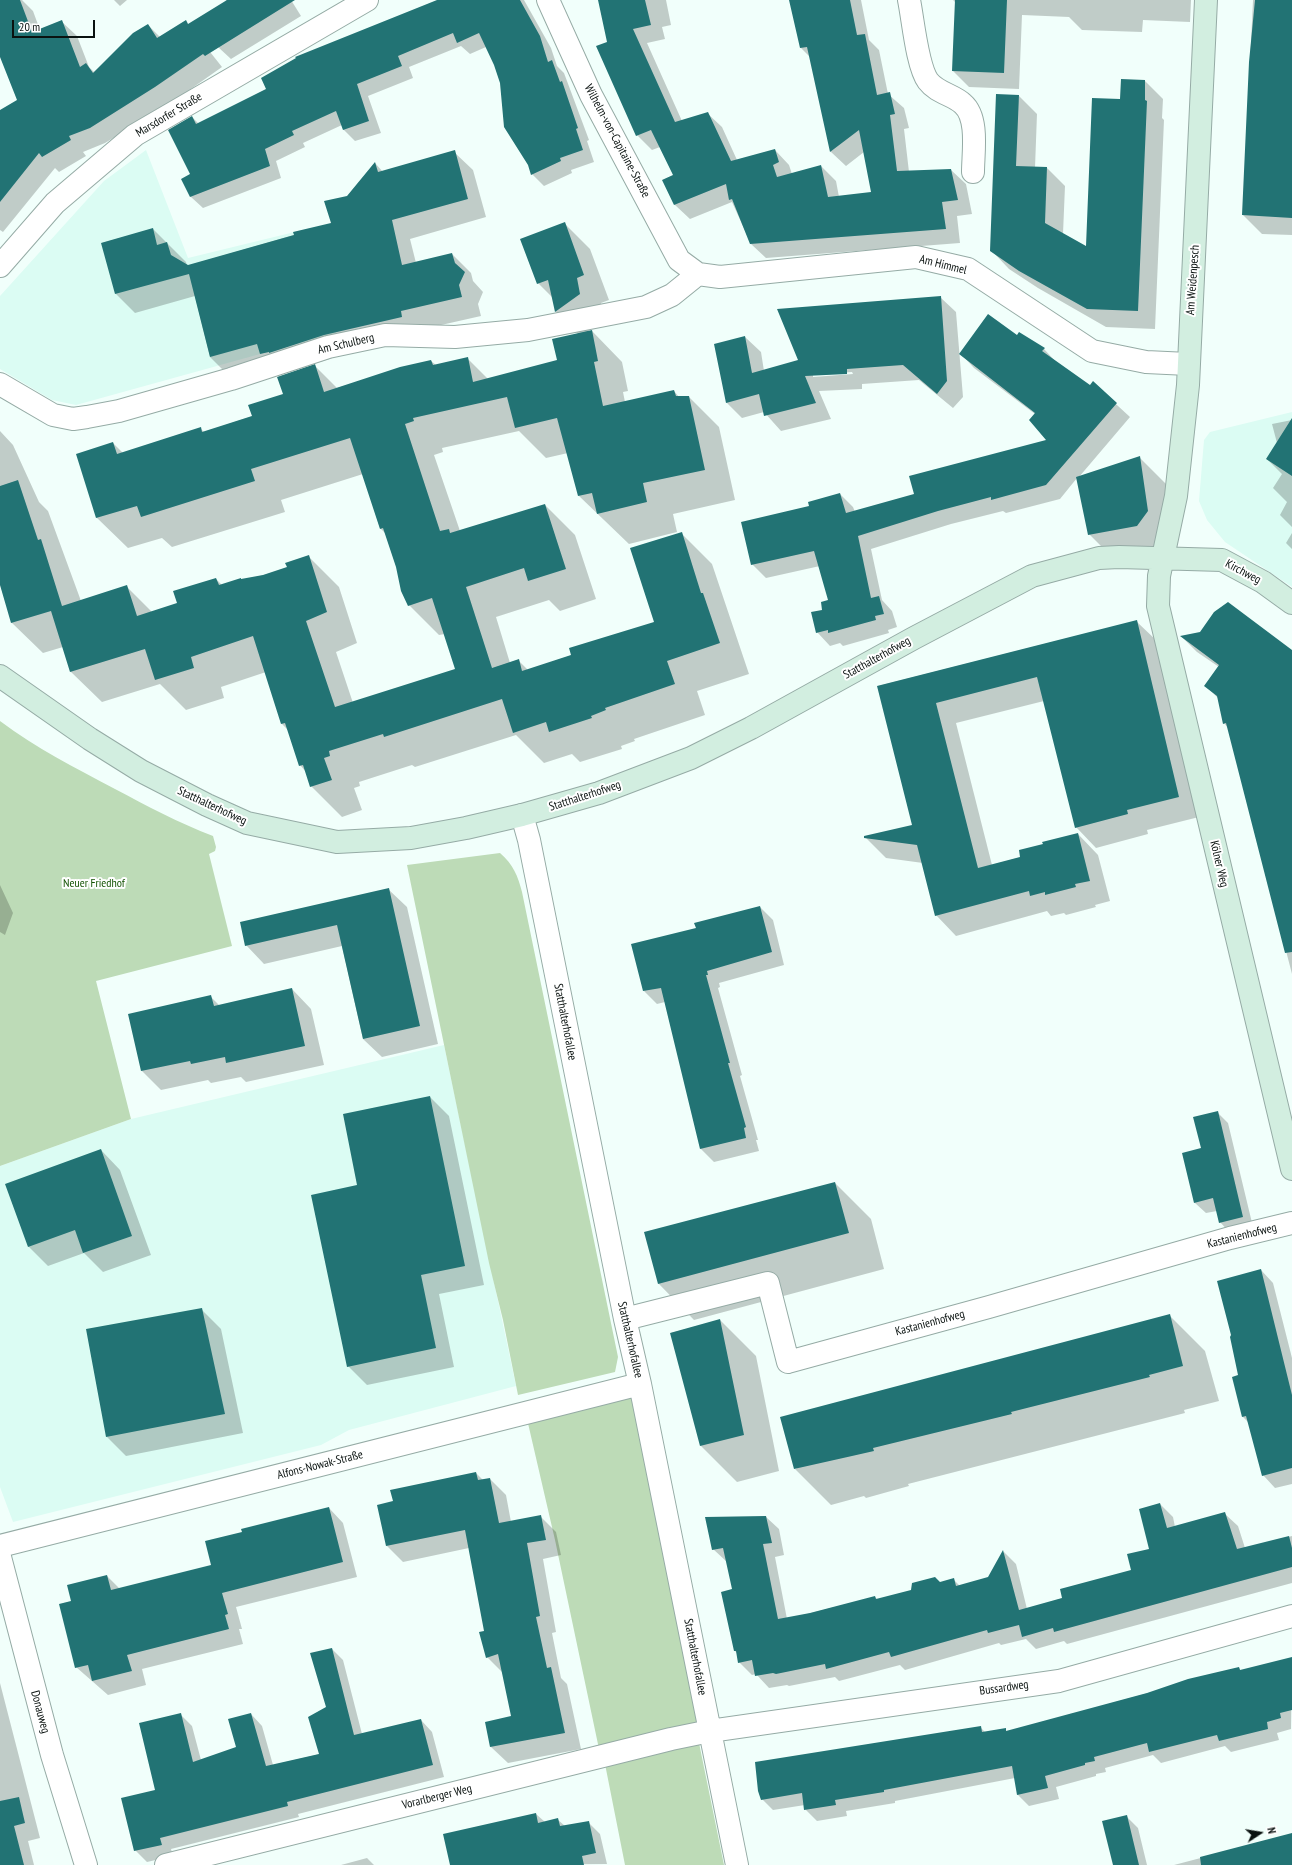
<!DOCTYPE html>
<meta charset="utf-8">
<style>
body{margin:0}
#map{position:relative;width:1292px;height:1865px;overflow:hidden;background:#f1fffb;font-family:"PT Sans Narrow",sans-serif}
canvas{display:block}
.north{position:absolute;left:1240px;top:1813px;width:40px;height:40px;-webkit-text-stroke:3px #fff;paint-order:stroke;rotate:78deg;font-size:11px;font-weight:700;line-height:16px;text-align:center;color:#0a1210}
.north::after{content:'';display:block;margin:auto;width:14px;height:18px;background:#0a1210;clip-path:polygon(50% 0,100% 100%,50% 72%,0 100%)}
.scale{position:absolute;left:12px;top:20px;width:83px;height:18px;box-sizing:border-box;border:2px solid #0a1210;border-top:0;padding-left:5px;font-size:12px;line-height:14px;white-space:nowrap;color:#0a1210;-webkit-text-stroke:3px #fff;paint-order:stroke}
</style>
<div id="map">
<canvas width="1292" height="1865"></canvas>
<div class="north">N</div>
<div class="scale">20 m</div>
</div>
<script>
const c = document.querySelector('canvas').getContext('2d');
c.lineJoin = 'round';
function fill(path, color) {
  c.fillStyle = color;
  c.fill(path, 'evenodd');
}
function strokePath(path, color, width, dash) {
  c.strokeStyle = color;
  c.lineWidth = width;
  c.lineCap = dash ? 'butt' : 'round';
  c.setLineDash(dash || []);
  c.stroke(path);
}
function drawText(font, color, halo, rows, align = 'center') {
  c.font = font + ' "PT Sans Narrow",sans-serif';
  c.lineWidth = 4;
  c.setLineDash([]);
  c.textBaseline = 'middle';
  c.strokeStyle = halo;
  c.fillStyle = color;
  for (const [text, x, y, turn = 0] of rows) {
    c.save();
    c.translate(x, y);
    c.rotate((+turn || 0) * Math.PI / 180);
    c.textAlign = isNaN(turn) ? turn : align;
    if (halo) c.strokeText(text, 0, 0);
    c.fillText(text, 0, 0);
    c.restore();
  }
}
fill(new Path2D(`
 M146,150L188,258L311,228L336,333L76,405L52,400L0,369V296L104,181Z
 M1292,412V587L1225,542L1207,520L1199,501L1204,440L1210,432Z
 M444,1045L516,1386L349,1430L321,1445L13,1522L0,1487V1166L131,1119Z`), '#dbfcf3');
fill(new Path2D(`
 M0,721C37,749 74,767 115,789C147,806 179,823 213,836L216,847L215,851L209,854L232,946L96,981L131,1119L0,1166Z
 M500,853C513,864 518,876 522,892L618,1357L615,1372L518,1395L503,1320L489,1263L407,865Z
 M632,1395L699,1728L599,1749L555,1540L527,1419Z
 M699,1743L724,1865H625L605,1764Z`), '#bddbb7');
fill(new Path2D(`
 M6,0H22L33,11L40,30L61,21L77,36L89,67L94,72L148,25L160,37L199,38L222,67L171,103L105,143L83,152L86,156L59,172L55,168L3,232L0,230V124L18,100L0,2Z
 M114,0H127L120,6Z
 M226,0H291L301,16L231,59L218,47Z
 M439,0H524L551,48L557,66L564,73L589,140L587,141L594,162L571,170L572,173L544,186L532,174L495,65L486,47L470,54L461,46L409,67L413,78L368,96L381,133L355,141L343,129L342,125L303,143L305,147L276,161L281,178L203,208L191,197L192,117L199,124Z
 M599,0H666L671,25L662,27L665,39L647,43L682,121L707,113L722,127L737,160L775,150L789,165L792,174L821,166L836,181L839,197L872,193L864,152L846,166L831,152L810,57L801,48L791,0H861L869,40L879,50L888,94L904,108L909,128L904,129L909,172L951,170L966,184L972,214L957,216L960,243L766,258L751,244L732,202L690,219L675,205L663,180L674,175L660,147L652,150L637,135L608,42Z
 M953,0H1191L1190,22L1143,20L1142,32L1082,30L1069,17L1022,15L1019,89L969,87L953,71L956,3Z
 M1253,0H1292V235L1262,234L1243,215Z
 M1145,81L1163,99L1162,118L1164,120L1155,329L1106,327L1038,288L1009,269L991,250L1019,96L1037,114L1035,168H1047L1065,186L1063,234L1087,248L1121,100Z
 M454,152L473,170L486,217L410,239L416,263L452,254L471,273L473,281L483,292L478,304L481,316L419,330L289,372L229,376L210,357L195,296L135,313L116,294L102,243L153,229L186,262L187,266L332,224L347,197L375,163L383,172Z
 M565,224L590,249L609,300L601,303L605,320L587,332L592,331L622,362L628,391L623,392L625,402L674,391L679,397H689L719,427L735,500L673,514L677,532L629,544L579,496L568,453L546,458L519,431L442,448L443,452L434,455L460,531L545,505L575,535L596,599L560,611L549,600L496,617L510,663L519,661L528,670L572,655L655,622L681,533L712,564L749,674L697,691L705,715L634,739L635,741L621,746L622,749L580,762L572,754L544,763L516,735L415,767L412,765L359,782L360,786L354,788L362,810L342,817L311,786L306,772L300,765L288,730L282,724L266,672L221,687L224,698L186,710L160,684L102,702L71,672L63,647L43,653L12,623L0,584V431L13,445L39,502L48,511L81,601L127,587L152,612L178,604L216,579L222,585L264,575L288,568L309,557L339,587L357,643L336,652L353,703L457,670L445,634L439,635L409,605L386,534L380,528L363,474L281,500L285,512L172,547L162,538L128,548L97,518L77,455L113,443L123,453L201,429L204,432L253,416L284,394L315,366L337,388L431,361L436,365L467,358L488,379L558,361L578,334L556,312L553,298L538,283Z
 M940,297L956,312L963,397L953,408L919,380L862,384V389L819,391L831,419L781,431L764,412L742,418L727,403L715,345L745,337L761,352L764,371L799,361ZM852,372L853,374L813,377V375Z
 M1019,333L1044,349L1057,363L1090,386L1093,383L1130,417L1079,477L1140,458L1167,485L1164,553L1116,561L1089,534L1077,478L1060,499L1006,513L1003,511L951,524L871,549L882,600L892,611L897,627L888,630L889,633L843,646L840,643L830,646L817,632L824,610L830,600L820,566L766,578L752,564L810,507L840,494L853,507L855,512L915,495L1048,441L1035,414L974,368L961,354L1017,336Z
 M1292,420V527L1280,515L1287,502L1273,488L1282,474L1267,459L1277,443L1272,424Z
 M1292,533V549L1286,543Z
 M1136,621L1157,641L1199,817L1147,830L1148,834L1096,848L1076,827L1044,701L956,723L992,865L1021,857L1078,834L1098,855L1110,901L1095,905L1096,907L1066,915L1064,913L1051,916L1047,911L956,936L936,915L923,863L886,858L865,837L913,826L878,686Z
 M1182,637L1292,653V974L1228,728L1224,723L1218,698L1206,686L1219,667L1197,652Z
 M0,885L13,913L5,935L0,932Z
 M388,889L407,907L438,1044L382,1057L363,1039L342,946L264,964L246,945Z
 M760,907L773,920L784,965L719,983L720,987L718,988L742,1075L740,1076L758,1140H756L759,1151L714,1162L701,1149L665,1002L657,1004L644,991L697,929Z
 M292,989L311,1009L324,1065L246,1082L241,1077L211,1083L208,1080L161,1090L142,1071L130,1015L211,997L220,1006Z
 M430,1097L449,1116L484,1285L439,1294L454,1367L367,1385L348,1366L359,1186Z
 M1217,1112L1228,1123L1253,1227L1230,1233L1220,1222L1217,1211L1206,1213L1195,1203L1202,1149Z
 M101,1150L120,1170L151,1255L103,1272L84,1253L48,1266L29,1247L6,1185Z
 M835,1183L871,1219L884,1269L694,1320L659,1284L645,1233Z
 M1261,1270L1273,1283L1292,1358V1484L1275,1488L1263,1475L1249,1423L1243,1417L1239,1376Z
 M201,1309L221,1329L243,1433L126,1456L107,1437Z
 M1169,1315L1205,1351L1219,1401L1184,1410L1185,1413L908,1484L909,1486L866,1498L864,1496L831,1505L795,1469Z
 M720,1320L756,1356L779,1471L737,1482L701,1446L671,1333Z
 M476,1473L483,1480L490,1479L506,1495L511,1522L540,1516L556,1532L561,1555L543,1559L556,1632L552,1633L561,1678L567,1684L581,1749L508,1763L491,1747L486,1723L512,1717L503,1673L487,1657L485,1632L469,1548L403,1562L387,1546L394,1502Z
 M1160,1504L1173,1517L1175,1527L1225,1514L1238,1526L1245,1548L1292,1536V1583L1067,1644L1064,1641L1036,1649L1026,1639L1001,1645L999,1643L905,1670L900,1665L839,1681L835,1677L789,1686L787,1685L769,1688L756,1674L752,1675L739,1662L738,1654L735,1651L733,1590L727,1562L713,1549L766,1517L779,1529L784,1555L775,1557L787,1619L875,1597L878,1600L953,1579L960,1586L989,1578L1004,1552L1016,1564L1027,1609L1063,1598L1132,1570L1150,1549Z
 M329,1508L343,1523L357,1577L236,1607L242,1629H239L243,1644L142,1669L146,1685L108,1695L76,1667L72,1601L107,1576L120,1589L212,1566L243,1532Z
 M332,1649L343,1660L362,1734L421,1720L432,1732L444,1777L298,1814L299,1817L171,1849L173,1856L147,1862L135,1850L180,1714L192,1726L201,1760L237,1748L251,1714L262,1726L273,1765L320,1754L327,1707Z
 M1292,1658L1291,1729L1277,1733L1279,1740L1231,1752L1225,1746L1161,1763L1153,1755L1105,1768L1106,1772L1096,1774V1776L1056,1787L1059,1799L1029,1806L1018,1795L1015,1778L895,1801V1803L846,1811L847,1816L817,1821L805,1809V1805L773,1810L762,1799L980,1727L986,1733L1005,1729L1007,1732L1239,1668L1241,1671Z
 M0,1683L40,1838L28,1841L34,1865H0Z
 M536,1814L545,1822L557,1819L565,1826L588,1822L600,1834L607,1864L451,1865Z
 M1126,1816L1138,1828L1147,1865H1114Z
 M1292,1834V1865H1174Z
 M367,1858L374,1865H341Z`), '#0003');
fill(new Path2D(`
 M0,0H20L32,32L62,20L80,67L86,63L93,73L133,33L148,24L157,38L186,20L188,24L227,0H295L205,56L203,54L155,87L90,128L69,136L71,140L42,157L39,153L0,202V110L17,100L0,57Z
 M437,0H520L540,36L548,62L552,60L560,82L562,81L578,128L576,129L583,150L560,158L561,161L531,175L528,165L504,127L500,83L494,65L479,33L457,43L453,33L398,56L402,66L357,84L369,121L343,130L336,111L292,131L294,135L265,149L270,166L190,197L181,179L190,174L168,130L192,116L196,124L266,89L261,78L296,58L295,57Z
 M598,0H645L651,25L633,29L675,122L708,112L731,161L775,149L779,162L773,165L777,177L821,165L828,197L871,192L859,130L830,152L807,47L800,48L789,0H850L857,35L865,34L877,95L890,92L895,114L890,115L897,171L951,169L958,200L942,202L946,229L750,244L732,199L729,200L726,184L674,205L662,180L673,175L651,130L636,136L596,46L607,42Z
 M955,0H1007L1004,73L952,71Z
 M1255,0H1292V218L1242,215L1249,62Z
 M1121,79L1145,80V100L1147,101L1138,311L1087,309L1019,271L990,251L996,94L1019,95L1016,166L1047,167L1045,223L1086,246L1092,98L1120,99Z
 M455,150L468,199L392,220L402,265L452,253L455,263L465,272L459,285L462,297L401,311L402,317L324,335L269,353V352L260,354L257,344L210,357L189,274L115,294L101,243L153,228L157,245L167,242L171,255L188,265L294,235L293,232L331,223L324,201L347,196L375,162L378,172Z
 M565,222L584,275L577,278L580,294L555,312L548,280L537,284L520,239Z
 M941,296L947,381L937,394L903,365L847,369V374L805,376L816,403L764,416L759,394L726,403L714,344L745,336L752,373L798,360L777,309Z
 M988,314L1017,335L1019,332L1045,348L1042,351L1090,385L1093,381L1117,403L1046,485L991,500V497L938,511L858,536L871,598L879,596L884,614L875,616L876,620L828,633V630L816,633L811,612L822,610L821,602L828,600L814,551L751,565L741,522L809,506L808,502L840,493L846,513L914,494L909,476L1046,440L1029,420L1035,413L959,354Z
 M592,330L598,361L594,362L603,406L674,390L676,396H689L705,470L643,483L647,502L597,514L592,493L578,496L557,418L515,428L507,397L413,418L414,421L405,424L440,531L449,529L450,533L545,504L566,569L528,581L524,568L466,587L492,668L519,659L522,671L571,655L569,648L654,622L630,548L682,532L701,593H703L720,643L667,661L675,684L605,708L606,710L591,716L592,718L549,732L546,722L513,733L502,699L384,737L383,734L329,751L330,756L324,758L332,780L310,787L303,765L299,766L285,723L281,724L253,636L191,657L194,668L155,680L145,649L70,672L51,611L11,623L0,585V486L18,480L38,540L41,539L62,606L127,585L137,616L177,603L173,591L216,578L219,585L241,578V579L263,575L287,567L285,563L309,555L327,612L306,621L335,707L455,669L432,598L408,606L401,591L396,567L383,528L380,529L350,438L251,469L255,481L141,517L137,506L96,518L76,454L113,442L117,454L201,427L202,432L252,416L248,405L283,394L277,377L315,364L324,392L400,367L431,360L433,365L468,357L473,382L557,360L552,339Z
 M1292,418V476L1266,459Z
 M1140,456L1148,511L1137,526L1088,535L1076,477Z
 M1228,602L1292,650V952L1285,953L1226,723L1223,724L1217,696L1204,686L1219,665L1180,636L1200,632L1214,612Z
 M1137,620L1179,797L1127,810L1128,814L1075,828L1037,677L936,703L978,868L1020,857L1019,850L1043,844L1042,842L1078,833L1090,881L1075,884L1076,887L1045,895V892L1030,896L1029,891L935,916L917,845L864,838V836L912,825L877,686Z
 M389,888L420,1026L363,1039L337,925L245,946L240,922Z
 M760,906L772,952L707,971L708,975H706L730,1063H728L746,1127L744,1128L746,1138L700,1149L661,988L643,991L631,944L696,928L694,923Z
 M292,988L305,1046L226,1063L225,1057L191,1064L190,1061L141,1071L128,1014L211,995L214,1006Z
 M430,1096L465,1266L421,1275L436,1348L347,1367L311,1195L357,1185L343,1114Z
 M1218,1111L1243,1217L1219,1223L1213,1198L1194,1203L1182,1153L1201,1148L1193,1117Z
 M101,1149L132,1236L83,1253L75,1230L28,1247L5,1184Z
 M835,1182L849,1233L658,1284L644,1232Z
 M1261,1269L1292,1395V1468L1262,1476L1246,1416L1242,1417L1232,1377L1238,1375L1230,1337L1231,1335L1217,1281Z
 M202,1308L225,1414L106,1437L86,1329Z
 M1170,1314L1183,1366L1149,1375L1150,1377L1011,1412L1012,1414L873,1448L874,1451L852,1456L794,1469L780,1417Z
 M720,1319L744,1435L700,1446L670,1333Z
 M476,1472L478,1480L490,1478L499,1523L541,1515L546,1540L527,1543L540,1616L536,1617L547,1668L551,1667L565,1733L490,1747L485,1722L511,1716L498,1654L486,1658L479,1632L484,1631L465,1530L386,1546L377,1505L393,1501L390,1490Z
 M1160,1503L1167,1528L1225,1512L1237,1549L1289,1536L1292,1548V1567L1054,1632L1053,1628L1022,1637L1019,1625L988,1633L987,1630L891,1657L889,1652L826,1669L825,1664L776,1674L773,1673L755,1676L752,1660L738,1663L736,1651H734L721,1592L732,1589L723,1548L712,1550L705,1517L766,1516L772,1543L763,1544L778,1619L810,1613L875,1596L876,1599L911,1590L912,1583L935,1577L940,1582L954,1578L956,1586L988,1577L1003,1550L1019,1610L1062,1598L1060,1589L1131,1570L1127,1554L1149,1549L1139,1509Z
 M329,1507L343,1562L222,1593L228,1614L225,1615L229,1629L127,1655L132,1671L92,1681L88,1665L75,1668L59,1604L71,1601L67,1585L107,1575L111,1590L211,1565L205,1541L242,1532L241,1529Z
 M332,1648L354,1735L421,1719L433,1765L287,1802L288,1806L160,1838L162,1845L134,1851L121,1798L155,1790L139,1723L181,1713L193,1762L236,1747L228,1719L251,1713L266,1766L319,1754L308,1717L326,1707L310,1653Z
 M1292,1657V1710L1280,1713L1281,1718L1267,1722L1268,1729L1219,1741L1217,1735L1149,1752L1147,1743L1094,1757L1095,1761L1085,1763V1765L1045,1776L1048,1788L1017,1795L1012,1766L884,1790V1792L835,1800L836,1805L804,1810L802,1793L761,1800L758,1791L755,1762L981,1726L982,1732L1006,1728V1731L1147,1693L1188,1679L1239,1667L1240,1670Z
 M19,1797L25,1823L14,1826L24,1865H0V1801Z
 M536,1813L538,1823L558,1818L560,1826L589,1821L596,1853L582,1856L584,1865H450L443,1834Z
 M1127,1815L1139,1865H1113L1102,1821Z
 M1292,1833V1865H1201L1200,1857Z`), '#227374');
const street = new Path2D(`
 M548,0L591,95L679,260L698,274L720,277L916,257L968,269L1092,351L1146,362L1188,364
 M909,0C913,19 917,66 928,81C937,93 954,95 963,104C979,118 973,153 973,172
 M0,266L55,203L135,135L367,0
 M0,384L53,415L73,419L87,417L119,411L231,379L328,347L385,335L455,337L528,330L646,307L672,295L698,274
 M522,815L529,840L625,1319L640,1384L737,1865
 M625,1319L768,1283L788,1362L989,1307L1230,1238L1292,1223
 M0,1546L640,1384
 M0,1557L52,1755L86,1865
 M166,1865L671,1739L710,1731L1059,1681L1292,1616`);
const secondary = new Path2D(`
 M1206,0L1188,385L1176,496L1159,576L1158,606L1292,1169
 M0,676L90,739L141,771L207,805L247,823L337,842L411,838L466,828L522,815L599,793L691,758L751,728L914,638L1032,576L1099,558L1119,557L1222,560L1263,582L1292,603`);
strokePath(street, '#95aba5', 24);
strokePath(secondary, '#95aba5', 24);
strokePath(street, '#fff', 22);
strokePath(secondary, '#d2eee0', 22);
drawText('12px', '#0a1210', '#fff', [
 ["Marsdorfer Straße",169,115,-31],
 ["Wilhelm-von-Capitaine-Straße",617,141,62],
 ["Am Himmel",943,265,14],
 ["Am Weidenpesch",1193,280,-86],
 ["Am Schulberg",346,344,-13],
 ["Kirchweg",1243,572,28],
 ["Statthalterhofweg",877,658,-29],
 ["Statthalterhofweg",585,796,-18],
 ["Statthalterhofweg",212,806,25],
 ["Kölner Weg",1219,864,77],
 ["Statthalterhofallee",565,1022,79],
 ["Kastanienhofweg",1242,1236,-14],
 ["Kastanienhofweg",930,1323,-15],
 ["Statthalterhofallee",630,1340,77],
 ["Alfons-Nowak-Straße",320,1465,-14],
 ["Statthalterhofallee",695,1657,79],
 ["Bussardweg",1004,1688,-8],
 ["Donauweg",40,1712,75],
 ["Vorarlberger Weg",437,1797,-14]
]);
drawText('12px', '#135303', '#fff', [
 ["Neuer Friedhof",94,884]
]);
</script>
